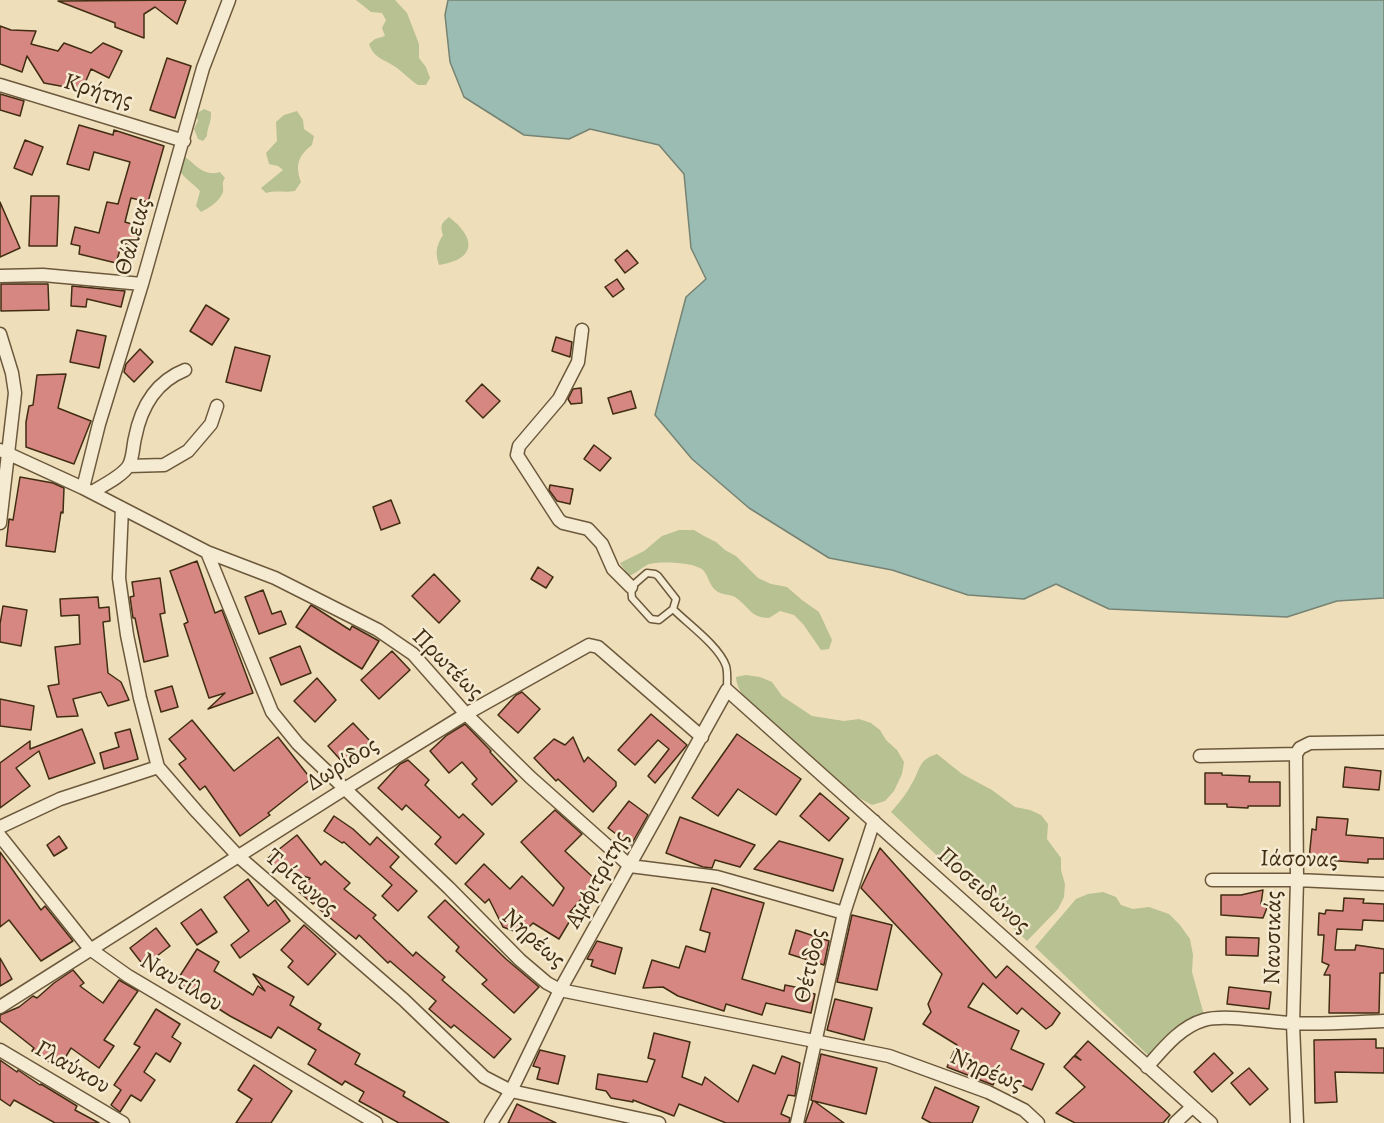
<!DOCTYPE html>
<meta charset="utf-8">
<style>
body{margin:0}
canvas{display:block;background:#efdeba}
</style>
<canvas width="1384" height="1123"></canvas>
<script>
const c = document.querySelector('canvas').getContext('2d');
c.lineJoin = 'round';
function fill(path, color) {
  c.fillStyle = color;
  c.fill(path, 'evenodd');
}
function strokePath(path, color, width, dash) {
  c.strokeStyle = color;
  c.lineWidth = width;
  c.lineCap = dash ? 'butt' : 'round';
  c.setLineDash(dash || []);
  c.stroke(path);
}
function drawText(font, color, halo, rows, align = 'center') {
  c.font = font + ' Alegreya,serif';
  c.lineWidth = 5;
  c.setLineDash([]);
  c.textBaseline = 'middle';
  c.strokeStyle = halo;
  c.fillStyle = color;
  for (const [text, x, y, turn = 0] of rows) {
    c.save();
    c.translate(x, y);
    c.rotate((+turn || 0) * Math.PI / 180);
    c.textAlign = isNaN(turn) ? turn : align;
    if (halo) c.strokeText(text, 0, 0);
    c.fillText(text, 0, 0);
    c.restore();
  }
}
fill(new Path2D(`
 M356,0H395L407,13L419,44V58L426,67L430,78L426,85H418C410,80 403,72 394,66C383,59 374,58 369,44L375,39L385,36L382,28L386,20L382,13L371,12Z
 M204,109L211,112C212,122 207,127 207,136L203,141L198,139L194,129L198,121L196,114Z
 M297,111L303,120L304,129L314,136L312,145C298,156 295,165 301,182L295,191C285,193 276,190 266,193L261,188L283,170L278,166L269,164L266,153L277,141L276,122L284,115Z
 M184,156C196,165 204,177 220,172L225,178C221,184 224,185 223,192C220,201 209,208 201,212L196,206L200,191C193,183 184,179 179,169Z
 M449,217C476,238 477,259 439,265C435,253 436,246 443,235C440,226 441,223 449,217Z
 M679,530H694L704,536L716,542L725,550L736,556L758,578L771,584L787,587L802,600L819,612L832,640L829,649L821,650L803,624L794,615L780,611L769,618C751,617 752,611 739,600C731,593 726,596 718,592C709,587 709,576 703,570C695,562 659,561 649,564C642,567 637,573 629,576L620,563L644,551L662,536Z
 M746,675L760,677L772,682L782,696L812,716L844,721L859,719L871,723L880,730L886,740L897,750L904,762L902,774L894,791L885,801L872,805L852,794L754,707C744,698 737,690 736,677Z
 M937,754L962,774L992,790L1015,807L1030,810L1041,815L1048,824L1047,839L1061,858V870L1065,884L1064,897L1058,909L1027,941L891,812C898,804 906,795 911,785C921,770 917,760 937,754Z
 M1103,892L1116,897L1121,905L1133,909L1149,907L1169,914L1180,925L1190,939L1193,955L1192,972L1204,1015C1180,1022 1166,1038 1149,1056L1035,947L1076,899L1088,894Z`), '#b7c191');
const water = new Path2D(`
 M448,0H1384V598L1337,601L1287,617L1109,609L1056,584L1024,599L968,595L892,570L829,558L749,508L692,459L655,415L686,297L706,279L691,248L684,174L659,145L590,129L569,139L524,135L464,97L450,62L445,15Z`);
fill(water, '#9abcb3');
strokePath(water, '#768373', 1.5);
const building = new Path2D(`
 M186,0L177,24L155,7L144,14V38L115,27V23L58,1Z
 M0,26L11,30L36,31L31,44L58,51L64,43L91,53L103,43L122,51L109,78L91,69L82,90L44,83L27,56L22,72L0,64Z
 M167,58L191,66L175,118L150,110Z
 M0,94L24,101L20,116L0,110Z
 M79,125L113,135L114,130L164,146L148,202L131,198L125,222L142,227L137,247L122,243L116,263L79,254L80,246L71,244L75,227L99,233L107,202L118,204L130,162L94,152L89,170L67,164Z
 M25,140L43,147L32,175L14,168Z
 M31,196H59L57,246H29Z
 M0,202L20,248L0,257Z
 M627,250L638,263L625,273L615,260Z
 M617,279L624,289L613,297L605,287Z
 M1,284H48L49,310L1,311Z
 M72,286L125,291L121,307L87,299L86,307L71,306Z
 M206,305L229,319L212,345L190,331Z
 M77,330L106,336L99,368L70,362Z
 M556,337L572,342L570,357L552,351Z
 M235,347L270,356L261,391L226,382Z
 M140,349L153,362L134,382L124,372L126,364Z
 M66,374L58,408L91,421L74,464L26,447V422L29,406L33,405L37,375Z
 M482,384L500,401L483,418L466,401Z
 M581,388L582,403L571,404L568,399L573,389Z
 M631,391L636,408L613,414L608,398Z
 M594,445L611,458L600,471L584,459Z
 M20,477L53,483L64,488L63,513L61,512L55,552L6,546L9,519L13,520Z
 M550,485L573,489L570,504L557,501L549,490Z
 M391,500L400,523L381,530L373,507Z
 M197,561L215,613L222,610L253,693L208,709L225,693L209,698L184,624L188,622L170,571Z
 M538,567L553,577L546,588L531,579Z
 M434,574L460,601L439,623L412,596Z
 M160,578L165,613L160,614L168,656L144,662L135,618H133L130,597L134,596L132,582Z
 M263,590L272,614L281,611L286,624L259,634L245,597Z
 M98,597L99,608L109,607L110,621L103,622L108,673L121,682L129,700L108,706L101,692L73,699L78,716L57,717L48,686L59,684L55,647L80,644L79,615L61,616L60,599Z
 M311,605L350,630L352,626L379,641L362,669L296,627Z
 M3,606L27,610L21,646L0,642V624Z
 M300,646L311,673L281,685L270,658Z
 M392,651L410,670L379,699L361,680Z
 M317,678L336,700L315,722L294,701Z
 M172,686L178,707L161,712L155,691Z
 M522,692L540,709L518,733L498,715L516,695Z
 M0,699L34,706L31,730L0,726Z
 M651,714L687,745L655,783L648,776L669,749L658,740L635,765L618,750Z
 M192,720L234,771L278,737L311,779L268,813L270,815L240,836L205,786L200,790L179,764L186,759L169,739Z
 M353,723L371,742L346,766L328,746Z
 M465,724L491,751L490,752L517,781L492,805L472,784L477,779L462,762L449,773L430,751L447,735Z
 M82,729L95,763L49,779L39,751L16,768L30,786L0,808V763L30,741V749Z
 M130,729L138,759L104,769L100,753L119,747L115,733Z
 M737,734L801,779L776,815L738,789L718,816L692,798Z
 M573,737L584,762L588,757L616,782V786L593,812L558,779L556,781L534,758L554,739L565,745Z
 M408,760L429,780L425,785L459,818L463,814L484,834L456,864L435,844L441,837L406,805L402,810L378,788L400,764Z
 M1345,767L1381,771L1379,790L1343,787Z
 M1205,773H1222V775L1250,776L1249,782H1280V806H1248V808L1227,807V804H1205Z
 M820,793L849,818L829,841L800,816Z
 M629,801L648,815L631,845L608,828Z
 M555,810L582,834L565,851L597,881L570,912L574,914L559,939L533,923L522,934L503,927L489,899L485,903L465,884L484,864L510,889L522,876L553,906L564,888L521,842Z
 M334,816L353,829L370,845L377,837L399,857L390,867L417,891L398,911L382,896L392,885L344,842L342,843L324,831Z
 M680,817L755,845L740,867L715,860L712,868L703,867L666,853Z
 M1317,817L1348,819L1346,835L1384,838V859H1368V863L1309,859L1312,829L1316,830Z
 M297,835L321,865L325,861L350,883L344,889L376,915L373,918L413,956L416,952L445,977L442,980L511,1039L494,1058L454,1025L451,1028L429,1009L436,1001L390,961L388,963L359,935L356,939L319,909L321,907L316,902L313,904L299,892L310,878L276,868L268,858Z
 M59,836L67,848L54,856L47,845Z
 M779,841L843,859L833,891L754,869Z
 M880,848L996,978L1007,966L1060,1013L1052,1025L1046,1029L1022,1008L1017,1014L983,983L968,1007L1019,1031L1011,1049L1044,1064L1032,1090L998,1074L993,1085L947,1067L957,1045L923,1024L931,1012L928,1004L942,974L861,888Z
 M0,852L41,910L45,906L73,941L41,961L9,920L0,927Z
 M248,879L268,906L275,900L290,921L240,958L231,945L249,931L224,897Z
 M712,888L764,903L742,979L784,991L785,985L810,990V993L815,994L811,1013L766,1003L762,1015L726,1004L724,1011L678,996L663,987L643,988L652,960L679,968L686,946L705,952L710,933L700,930Z
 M1263,890L1261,904L1268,905L1263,918L1221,915V895H1241Z
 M1344,898L1364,899L1363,903L1384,904V921L1363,920L1362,930L1337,929L1335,950H1355L1356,945L1384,949V973H1380L1379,1013H1329L1330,975H1324L1329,965L1322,962L1324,935H1318L1319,913L1325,914L1326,910L1343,911Z
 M445,900L506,959L539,987L514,1013L482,984L487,980L456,951L459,947L428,917Z
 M201,909L217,932L197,945L181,923Z
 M852,915L892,925L877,990L837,982Z
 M304,925L336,954L308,985L288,967L293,961L281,950Z
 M156,928L170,946L144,966L130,948Z
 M796,930L829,941L824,965L789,954Z
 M1226,937L1259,938L1258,956L1226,955Z
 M597,941L622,948L615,974L591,966L593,960L587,959Z
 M197,949L219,962L214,971L253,995L258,986L265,991L253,974L294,997L290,1005L321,1024L318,1029L360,1054L355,1064L405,1092L403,1096L449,1123H399L359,1101L364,1092L345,1081L342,1085L308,1064L316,1050L278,1027L271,1038L230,1016L176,982Z
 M0,958L12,979L0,986Z
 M73,970L84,983L80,986L103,1003L119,980L138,991L104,1040L114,1046L99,1068L71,1048L59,1068L32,1051L34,1048L0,1021V1015L19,1007L33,996L37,998L54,983Z
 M1229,987L1271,992L1269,1009L1227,1004Z
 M835,999L872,1008L864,1040L827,1030Z
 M156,1009L180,1024L172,1037L181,1043L170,1062L156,1053L144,1072L155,1080L141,1101L131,1095L120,1112L111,1105L121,1090L114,1085L140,1047L134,1044Z
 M654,1033L690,1042L682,1077L702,1085L705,1077L738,1102L753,1065L775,1074L782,1056L800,1063L795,1096L788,1095L781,1114L790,1118L789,1123H726L679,1104L674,1116L633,1100V1102L611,1098L606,1091L596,1089L598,1074L647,1082L655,1060L648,1058Z
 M1376,1039V1048H1384V1073L1335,1072L1337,1102L1315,1103L1314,1040Z
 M1088,1041L1170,1115L1163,1123H1075L1056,1113L1085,1087L1064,1067L1074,1056L1081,1060L1075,1055Z
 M540,1050L565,1056L558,1084L537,1079L540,1068L533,1066Z
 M1214,1053L1233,1073L1212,1092L1194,1072Z
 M821,1054L877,1068L866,1114L814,1101L844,1123H805L813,1101L811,1100Z
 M0,1060L17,1072L18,1070L40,1085L41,1084L77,1106L75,1110L99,1123H55L14,1100L10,1106L0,1099Z
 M254,1065L292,1091L271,1123H236L252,1099L238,1090Z
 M1249,1068L1268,1089L1250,1105L1231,1083Z
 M935,1087L979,1107L972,1123H931L922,1118Z
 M517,1104L556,1123H508Z`);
fill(building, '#d78781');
strokePath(building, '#402d12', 1.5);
const service = new Path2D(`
 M673,609L659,620L651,619L632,598L631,587L647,573L655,574L658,576L676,599L673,609C688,624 719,646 726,666C728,673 727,682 727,690`);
const minor = new Path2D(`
 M0,85L184,141
 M0,276L43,275L142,284
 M582,330L578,362L559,399L519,446L517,455L559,520L563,523L588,529L602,544L613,569L631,587
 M0,334L12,373L15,393L0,523
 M0,450L83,488L207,552L275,578L378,630L413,654L466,714L530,777L630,866L717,877L844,913
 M129,466L164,465L188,451L211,424L217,406
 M83,488L99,424L142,284L203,68L229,0
 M92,492C102,486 124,475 129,465C133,458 133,446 135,438C141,407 155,382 185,370
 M122,508L119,578L127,635L140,698L158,767L197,812L238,856L404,1000L484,1077L511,1091L659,1123
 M207,552L272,712L298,744L449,888L520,960L547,983L560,990L889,1056L988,1092L1024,1110L1038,1123
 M1296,754L1297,880L1293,1024L1297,1123
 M1200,756L1296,754L1300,748L1310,743L1384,742
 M0,827L60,799L158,767
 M0,836L90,949L128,976L376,1123
 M1212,880H1297L1384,884
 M0,1007L346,788L466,714L589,645L598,647L702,737
 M0,1050L123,1123
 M1147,1067C1163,1049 1180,1027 1204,1020C1225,1014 1267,1022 1291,1023C1322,1025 1353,1022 1384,1021
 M491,1123L511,1091L560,990L727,690L1211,1123
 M797,1123L844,913L874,821
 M1175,1123L1192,1107`);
strokePath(service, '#6c593c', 9);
strokePath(minor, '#6c593c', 15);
strokePath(service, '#f5ead2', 6);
strokePath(minor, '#f5ead2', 12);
drawText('24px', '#402d12', '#f5ead2', [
 ["Κρήτης",98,92,17],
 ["Θάλειας",134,237,-74],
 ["Πρωτέως",447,665,45],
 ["Δωρίδος",343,765,-32],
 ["Ιάσονας",1299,860,1],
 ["Αμφιτρίτης",598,880,-61],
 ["Τρίτωνος",301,883,41],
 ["Ποσειδώνος",983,891,42],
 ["Ναυσικάς",1274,938,-89],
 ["Νηρέως",533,939,42],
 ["Θέτιδος",811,966,-77],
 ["Ναυτίλου",181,983,31],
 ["Γλαύκου",72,1068,30],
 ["Νηρέως",986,1071,23]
]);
</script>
